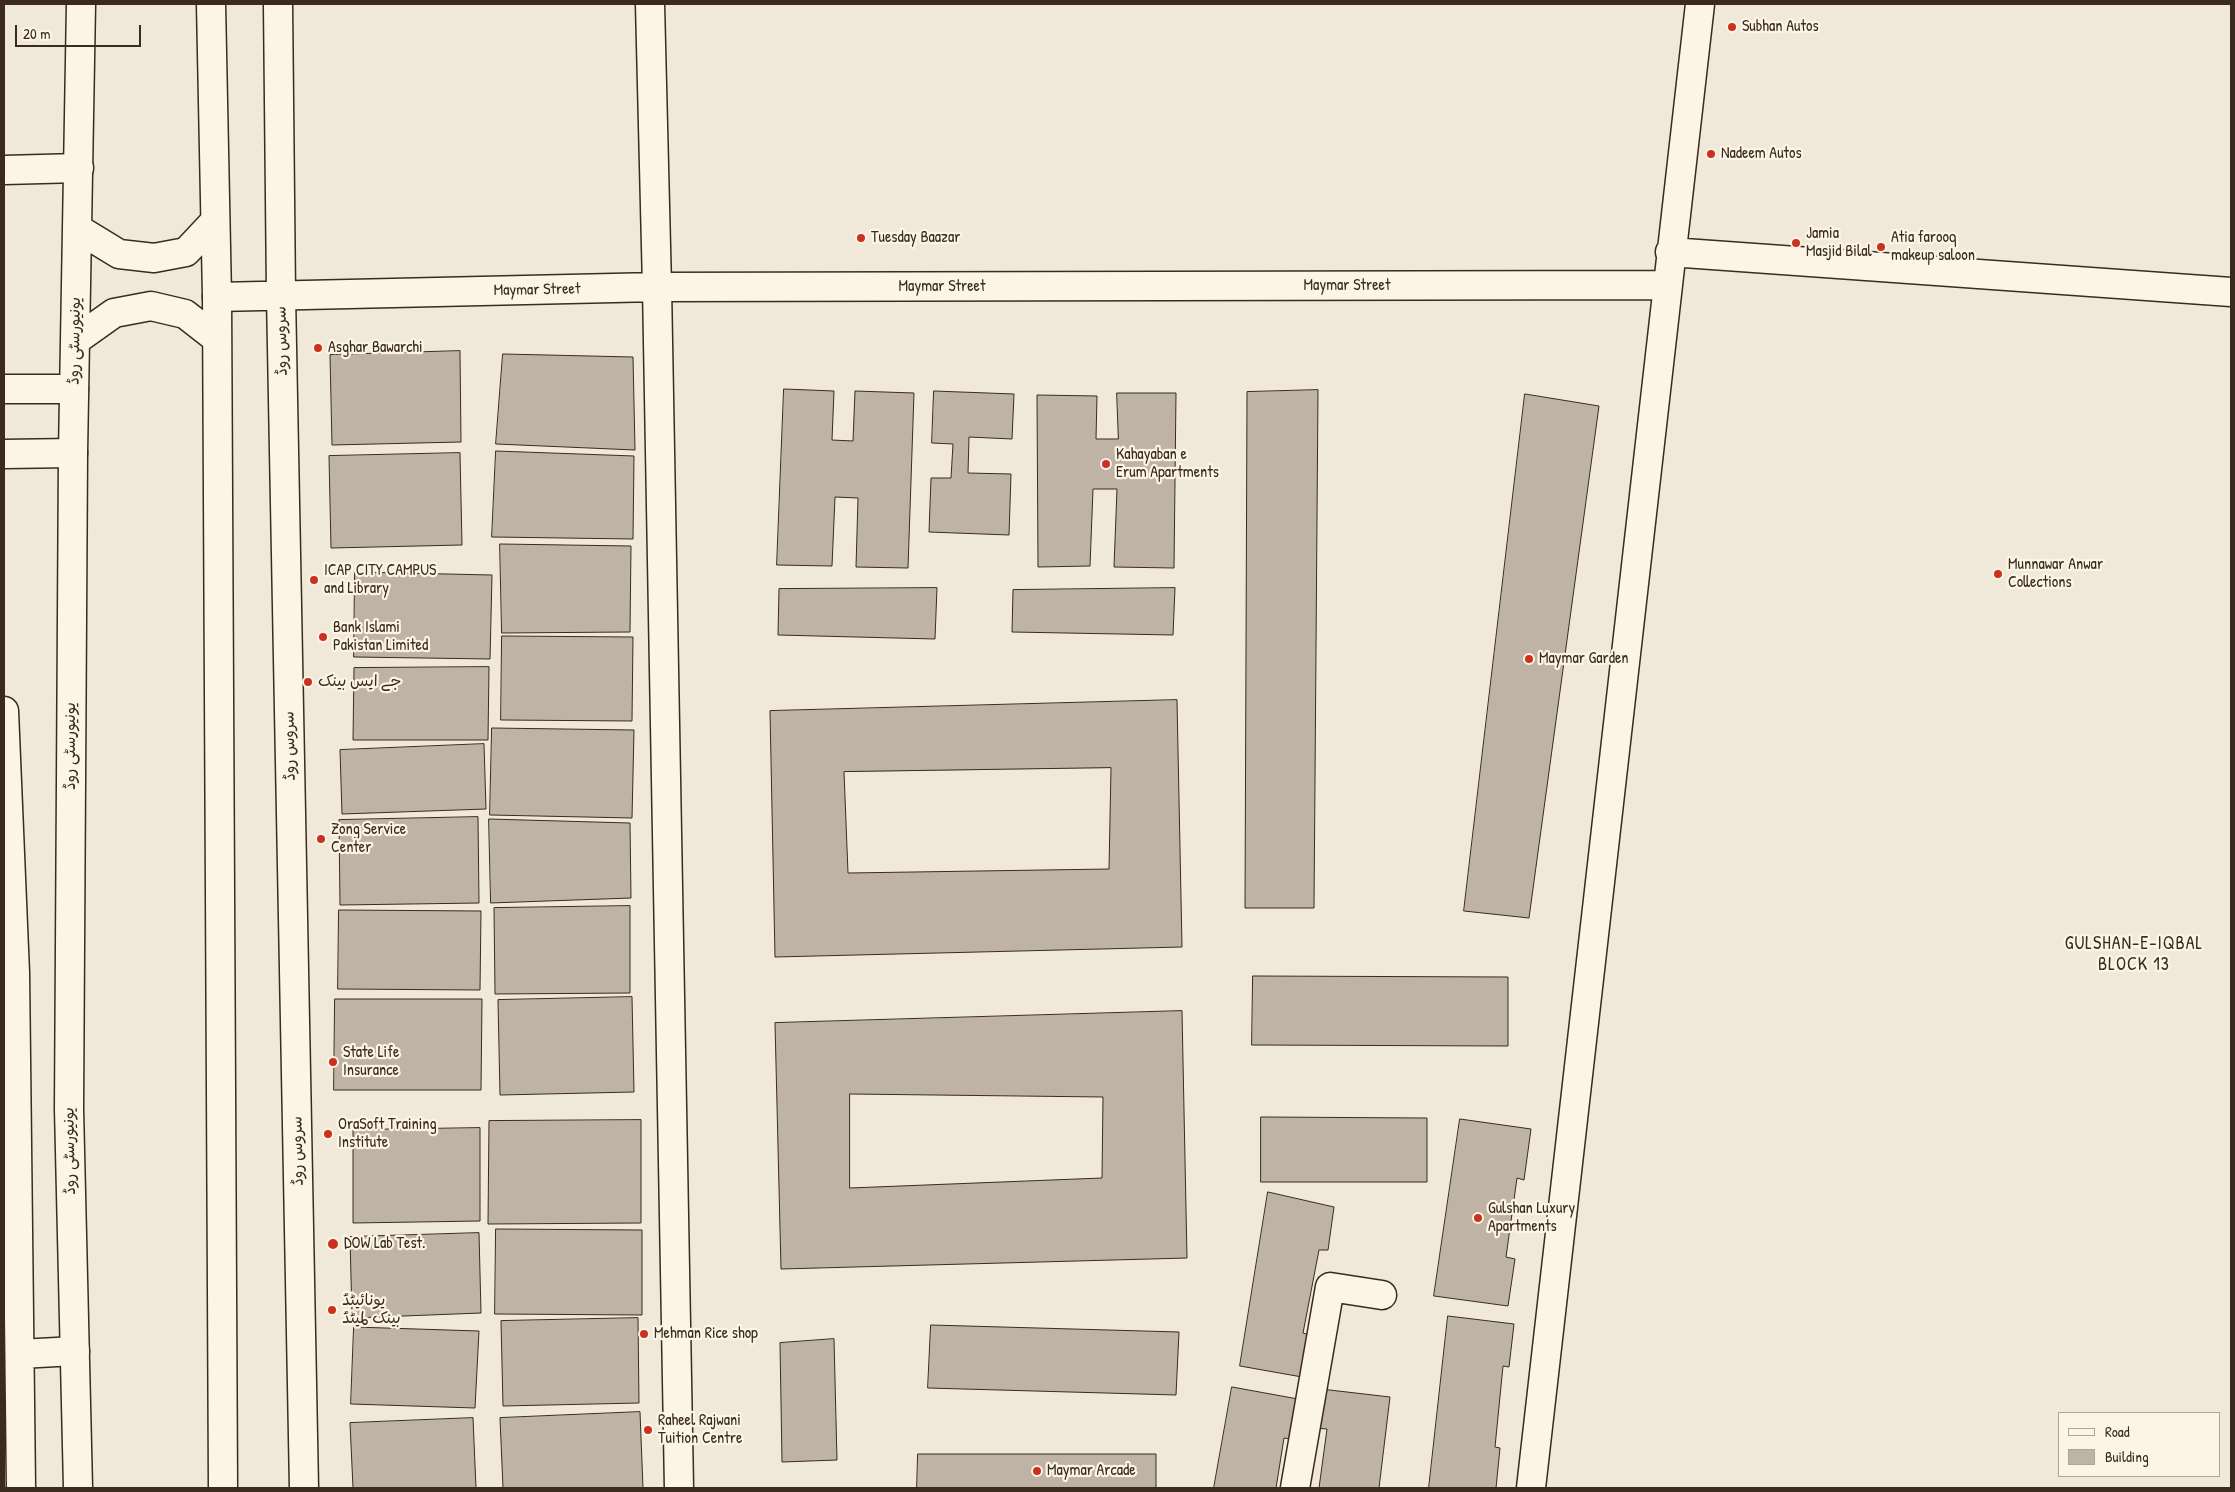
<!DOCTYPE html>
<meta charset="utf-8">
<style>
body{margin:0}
#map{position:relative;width:2235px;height:1492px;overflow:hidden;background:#f0e9d9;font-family:"Patrick Hand",sans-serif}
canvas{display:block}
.frame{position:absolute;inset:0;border:5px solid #3b2a1e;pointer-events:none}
.legend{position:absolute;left:2058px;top:1412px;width:162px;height:65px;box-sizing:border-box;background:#fcf5e5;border:1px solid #afa495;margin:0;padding:6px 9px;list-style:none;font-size:15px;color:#3b2a1e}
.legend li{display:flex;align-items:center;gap:10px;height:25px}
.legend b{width:25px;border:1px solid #afa495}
.scale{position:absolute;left:15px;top:25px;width:126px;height:22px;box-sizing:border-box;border:2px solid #3b2a1e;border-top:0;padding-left:6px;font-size:15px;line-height:18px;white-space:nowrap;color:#3b2a1e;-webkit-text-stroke:4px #fcf5e5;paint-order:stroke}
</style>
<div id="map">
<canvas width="2235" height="1492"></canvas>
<div class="frame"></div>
<ul class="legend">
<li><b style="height:6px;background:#fcf5e5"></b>Road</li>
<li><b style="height:14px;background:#beb3a4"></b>Building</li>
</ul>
<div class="scale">20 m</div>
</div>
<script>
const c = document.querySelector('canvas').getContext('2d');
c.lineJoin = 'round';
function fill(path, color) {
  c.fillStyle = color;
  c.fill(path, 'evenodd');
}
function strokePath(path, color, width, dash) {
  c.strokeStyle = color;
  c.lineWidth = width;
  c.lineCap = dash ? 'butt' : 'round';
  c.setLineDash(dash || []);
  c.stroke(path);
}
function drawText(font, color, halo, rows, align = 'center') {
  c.font = font + ' "Patrick Hand","Playpen Sans Arabic",sans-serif';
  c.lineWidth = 4.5;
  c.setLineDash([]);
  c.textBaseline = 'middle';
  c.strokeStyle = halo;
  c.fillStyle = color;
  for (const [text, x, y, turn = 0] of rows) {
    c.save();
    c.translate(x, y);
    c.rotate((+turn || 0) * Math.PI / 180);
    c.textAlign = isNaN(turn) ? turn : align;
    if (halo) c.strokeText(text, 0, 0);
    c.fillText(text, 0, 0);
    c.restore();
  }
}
const building = new Path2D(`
 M460,351L461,442L332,445L330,355Z
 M503,354L633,357L635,450L496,444Z
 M784,389L834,391L832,440L853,441L855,391L914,393L908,568L856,567L858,498L835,497L832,566L777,565Z
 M1318,390L1314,908H1245L1247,392Z
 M934,391L1014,394L1012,439L969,437L968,473L1011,474L1009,535L929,532L931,478H951L953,444L932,443Z
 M1117,393H1176L1174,568L1114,567L1117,489H1093L1090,566L1038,567L1037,395L1097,396L1096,439H1118Z
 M1525,394L1599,406L1529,918L1464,911Z
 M496,451L634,456L633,539L492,537Z
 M460,453L462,545L331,548L329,456Z
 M500,544L631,546L630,632L502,633Z
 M355,572L492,575L490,659L354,657Z
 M937,588L935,639L778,635L779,589Z
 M1175,588L1173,635L1012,632L1013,590Z
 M502,636L633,637L632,721L501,720Z
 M489,667L488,740H353L354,668Z
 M1177,700L1182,947L775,957L770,711ZM1111,768L1109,869L848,873L844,772Z
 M492,728L634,730L632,818L490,815Z
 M484,744L486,809L342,814L340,750Z
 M478,817L479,903L340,905L339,820Z
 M489,819L630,823L631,898L491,903Z
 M630,906V993L495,994L494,908Z
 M339,910L481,911L480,990L338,989Z
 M1253,976L1508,977V1046L1252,1045Z
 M632,997L634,1092L500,1095L498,1000Z
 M335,999H482L481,1090H334Z
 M1182,1011L1187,1258L781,1269L775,1023ZM850,1094L1103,1097L1102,1178L850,1188Z
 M1261,1117L1427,1118V1182H1261Z
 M1460,1119L1531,1129L1524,1180L1517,1178L1506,1257L1515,1259L1508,1306L1434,1296Z
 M641,1120V1223L488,1224L489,1121Z
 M480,1128V1221L353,1223V1130Z
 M1268,1192L1334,1207L1328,1250H1319L1303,1333L1312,1336L1302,1377L1240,1366Z
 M496,1229L642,1230V1315L495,1314Z
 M479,1233L481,1313L352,1318L350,1237Z
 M1448,1316L1514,1324L1509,1367L1503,1366L1495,1447L1500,1448L1496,1488H1429Z
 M638,1318L639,1403L503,1406L501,1321Z
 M931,1325L1179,1332L1176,1395L928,1388Z
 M354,1327L479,1331L475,1408L351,1404Z
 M834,1339L837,1460L782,1462L780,1343Z
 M1232,1387L1298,1399L1291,1439L1284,1438L1276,1488H1214Z
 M1321,1389L1390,1397L1379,1488H1319L1327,1429L1316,1428Z
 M640,1412L643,1488H503L500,1418Z
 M473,1418L476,1488H353L350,1423Z
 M918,1454H1156V1488H917Z`);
fill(building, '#beb3a4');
strokePath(building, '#3b2a1e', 1);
const minor = new Path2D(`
 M278,4L281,295L304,1488
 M650,4L657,287L679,1488
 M4,170L79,168
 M1670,252L2231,292
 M217,297L657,287L1667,285
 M4,389H74
 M4,454L73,453
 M4,711L15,973L21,1488
 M20,1354L75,1351
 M1295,1488L1330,1287L1382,1295
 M1531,1488L1700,4`);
const major = new Path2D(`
 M211,4L217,297L223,1488
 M78,229L119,254L154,258L186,252L215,221
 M76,340L114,313L151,306L185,314L217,339
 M78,1488L69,1109L73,453L81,4`);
strokePath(minor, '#3b2a1e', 31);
strokePath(major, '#3b2a1e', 31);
strokePath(minor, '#fcf5e5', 28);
strokePath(major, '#fcf5e5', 28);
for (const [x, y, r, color] of [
 [1732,27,5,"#c8321e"],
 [1711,154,5,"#c8321e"],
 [861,238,5,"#c8321e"],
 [1796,243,5,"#c8321e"],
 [1881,247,5,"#c8321e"],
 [318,348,5,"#c8321e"],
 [1106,464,5,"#c8321e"],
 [1998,574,5,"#c8321e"],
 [314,580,5,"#c8321e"],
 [323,637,5,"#c8321e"],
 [1529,659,5,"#c8321e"],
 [308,682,5,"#c8321e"],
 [321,839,5,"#c8321e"],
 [333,1062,5,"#c8321e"],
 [328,1134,5,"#c8321e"],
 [1478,1218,5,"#c8321e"],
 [333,1244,6,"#c8321e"],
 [332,1310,5,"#c8321e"],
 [644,1334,5,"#c8321e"],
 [648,1430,5,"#c8321e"],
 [1037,1471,5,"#c8321e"]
]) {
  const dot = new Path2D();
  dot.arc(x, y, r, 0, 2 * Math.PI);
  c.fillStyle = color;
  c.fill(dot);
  strokePath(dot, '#fcf5e5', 2);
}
drawText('16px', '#3b2a1e', '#fcf5e5', [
 ["Subhan Autos",1742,27],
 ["Nadeem Autos",1721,154],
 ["Jamia",1806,234],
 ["Masjid Bilal",1806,252],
 ["Tuesday Baazar",871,238],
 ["Atia farooq",1891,238],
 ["makeup saloon",1891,256],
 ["Asghar Bawarchi",328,348],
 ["Kahayaban e",1116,455],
 ["Erum Apartments",1116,473],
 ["Munnawar Anwar",2008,565],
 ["Collections",2008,583],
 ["ICAP CITY CAMPUS",324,571],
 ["and Library",324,589],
 ["Bank Islami",333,628],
 ["Pakistan Limited",333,646],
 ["Maymar Garden",1539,659],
 ["جے ایس بینک",318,682],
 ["Zong Service",331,830],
 ["Center",331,848],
 ["State Life",343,1053],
 ["Insurance",343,1071],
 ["OraSoft Training",338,1125],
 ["Institute",338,1143],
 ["Gulshan Luxury",1488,1209],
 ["Apartments",1488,1227],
 ["DOW Lab Test.",344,1244],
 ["یونائیٹڈ",342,1301],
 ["بینک لمیٹڈ",342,1319],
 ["Mehman Rice shop",654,1334],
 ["Raheel Rajwani",658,1421],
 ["Tuition Centre",658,1439],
 ["Maymar Arcade",1047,1471]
], 'left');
drawText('16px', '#3b2a1e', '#fcf5e5', [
 ["Maymar Street",1347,286],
 ["Maymar Street",942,287],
 ["Maymar Street",537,290,-1],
 ["یونیورسٹی روڈ",75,341,-89],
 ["سروس روڈ",282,341,-91],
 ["یونیورسٹی روڈ",71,746,-90],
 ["سروس روڈ",290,746,-91],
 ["یونیورسٹی روڈ",70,1151,-91],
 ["سروس روڈ",298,1151,-91]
]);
c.letterSpacing = '1px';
drawText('18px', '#3b2a1e', '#fcf5e5', [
 ["GULSHAN-E-IQBAL",2134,944],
 ["BLOCK 13",2134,965]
]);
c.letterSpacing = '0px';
</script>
